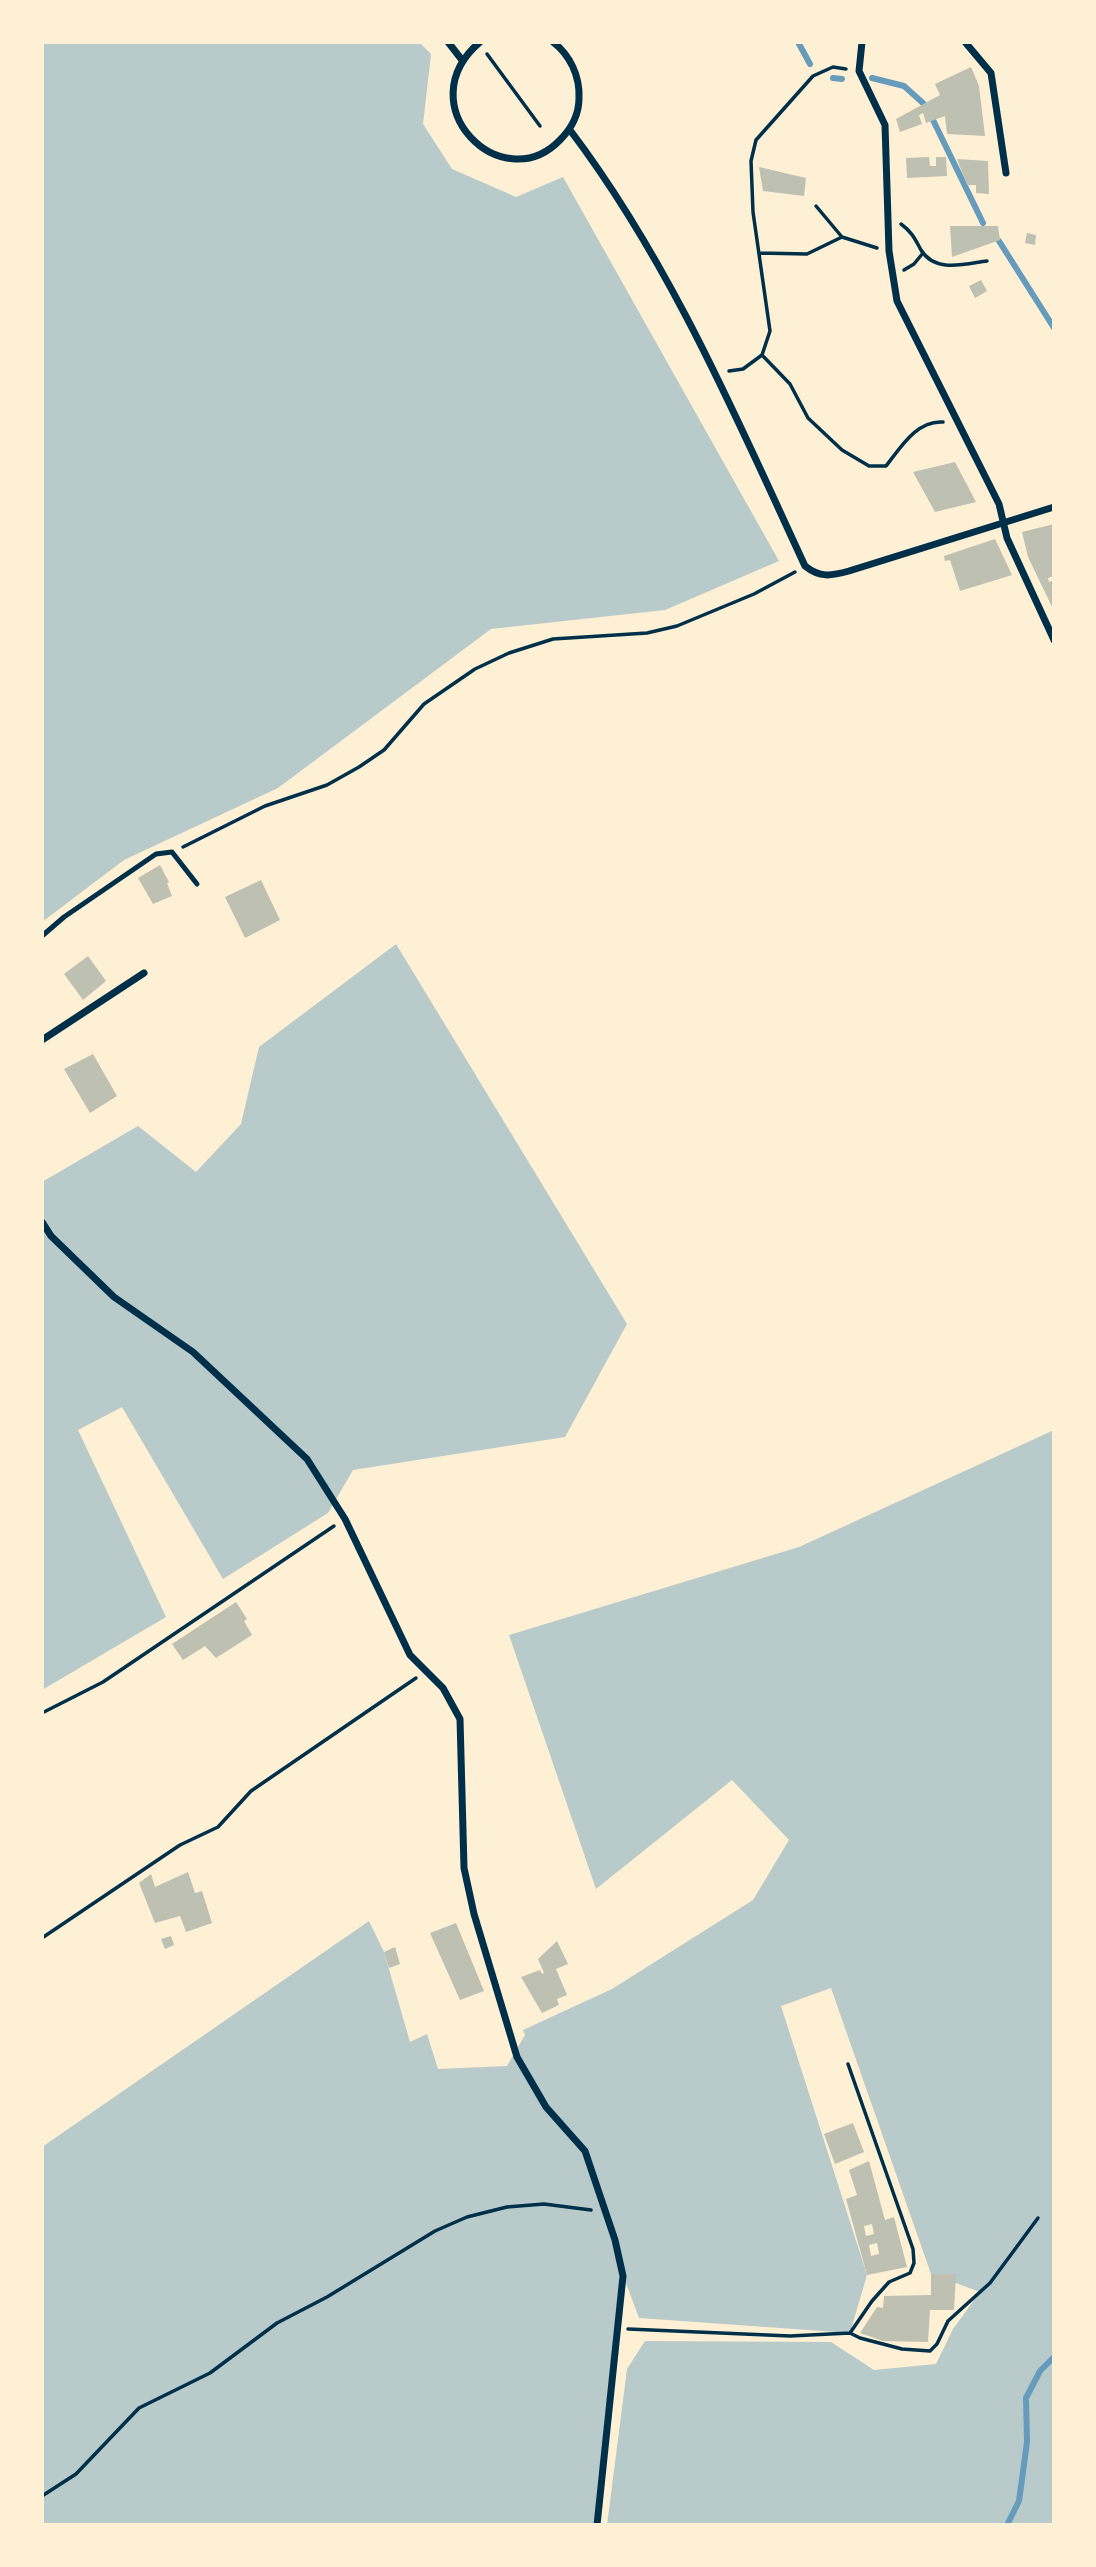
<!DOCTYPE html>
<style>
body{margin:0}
#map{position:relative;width:1096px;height:2567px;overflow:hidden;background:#fdf0d5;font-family:Raleway,sans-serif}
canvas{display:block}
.frame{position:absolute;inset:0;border:44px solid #fdf0d5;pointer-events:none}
</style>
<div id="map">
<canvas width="1096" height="2567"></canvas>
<div class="frame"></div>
</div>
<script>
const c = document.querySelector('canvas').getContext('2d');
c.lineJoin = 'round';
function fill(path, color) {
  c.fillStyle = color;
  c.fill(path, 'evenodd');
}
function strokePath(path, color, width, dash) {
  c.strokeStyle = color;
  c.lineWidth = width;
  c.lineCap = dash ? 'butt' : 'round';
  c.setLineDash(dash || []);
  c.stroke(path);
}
fill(new Path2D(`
 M42,42H419L431,54L423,124L452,169L516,197L563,177L779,561L665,610L491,629L278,788L124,860L42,922Z
 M396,944L627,1324L565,1437L353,1470L328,1513L223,1579L122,1407L78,1430L166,1617L42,1690V1182L138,1126L196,1172L241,1124L259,1047Z
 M1054,1430V2525H607L627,2369L645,2341L831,2342L874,2370L936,2364L953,2329L980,2292L931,2274L831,1988L781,2006L867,2275L850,2333L639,2318L624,2278L597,2525H42V2147L369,1921L384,1952L410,2042L427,2034L438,2069L507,2066L525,2035L523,2030L612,1989L753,1900L789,1840L732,1780L596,1889L509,1635L799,1547Z`), '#b9caca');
strokePath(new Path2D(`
 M798,42L810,64
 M833,78L842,79
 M872,78L904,86L923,103
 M933,120L983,223
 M999,241L1054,328
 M1007,2525L1019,2501L1027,2442L1026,2398L1040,2371L1054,2357`), '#669bbc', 6);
fill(new Path2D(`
 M971,67L979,86L985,136L947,134L945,116L926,123L923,113L919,115L922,124L900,132L896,119L940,95L935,84Z
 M929,157L930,166H936V157H946L947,176L907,178L906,158Z
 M957,159L988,161L989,194L976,193V185H967Z
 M759,167L806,178L804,196L763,191Z
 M950,226H998L1000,240L952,257Z
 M1027,233L1036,235L1035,245L1025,243Z
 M981,280L987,291L975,298L969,286Z
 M955,462L976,502L935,512L913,472Z
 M1054,524V576L1048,578L1049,582L1054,580V611L1028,557L1022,532Z
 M995,539L1012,575L960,591L950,560L945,561L944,556Z
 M160,865L169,882L167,883L172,896L153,904L138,878Z
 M261,880L280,920L245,938L225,897Z
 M88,956L106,981L83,1000L64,974Z
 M93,1054L117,1096L90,1113L64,1069Z
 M236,1602L247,1619L244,1621L252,1635L216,1658L205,1646L183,1660L172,1644Z
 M188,1872L195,1893L202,1891L212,1923L186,1932L180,1916L155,1923L139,1883L151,1874L155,1887Z
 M456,1923L484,1991L460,2000L430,1933Z
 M171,1936L174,1945L165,1949L161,1939Z
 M557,1941L568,1964L556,1969L567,1995L557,1999L559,2005L542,2013L521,1977L540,1970L542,1974L544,1973L538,1959Z
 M395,1947L400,1964L389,1968L384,1952Z
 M853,2123L864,2152L835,2164L824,2134Z
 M869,2161L885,2220L894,2217L907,2267L867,2275L846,2199L857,2195L849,2170ZM872,2224L874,2234L866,2236L864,2226ZM877,2243L879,2254L871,2256L869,2245Z
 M931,2274H956L954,2310H930L928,2342L883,2341L860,2333L877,2307L883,2308L884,2296L931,2295Z`), '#bec0b2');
strokePath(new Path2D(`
 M487,54L540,126
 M816,206L842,237L877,248
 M901,224C912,232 915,239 921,250C935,273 964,264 987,261
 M759,253L807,254L842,237
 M904,270L914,264L923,253
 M762,355L790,384L808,418L842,450L869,466H886C901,447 917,420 943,422
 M729,371L743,369L762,355L770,331L753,212L751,161L756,140L813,76L833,67L846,69
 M183,847L265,806L327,785L359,767L384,750L424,704L475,669L509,653L553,639L647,633L677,626L754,594L795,572
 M42,1713L103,1682L334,1526
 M42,1938L180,1845L218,1827L251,1791L416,1678
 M848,2064L913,2249L914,2263L910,2273L889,2282L872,2301L850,2333
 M628,2329L790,2336L850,2333L860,2338L902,2349L930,2351L937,2344L948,2321L990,2283L1038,2218
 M42,2496L76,2474L139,2408L210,2373L277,2323L327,2297L435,2231L467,2217L507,2207L544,2204L591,2210`), '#003049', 3.5);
strokePath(new Path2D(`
 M42,936L64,917L156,854L172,852L197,884`), '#003049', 5);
strokePath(new Path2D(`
 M448,42L462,60
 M480,42C406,105 502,200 560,140C572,128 579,115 579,98C580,76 570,55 553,42
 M862,42L859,71L885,125L889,251L897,301L999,504L1007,538L1054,640
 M965,42L991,73L1006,173
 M570,130C670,262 736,417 805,566C820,578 831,576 849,571L1054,507
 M42,1040L144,973
 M42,1222L51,1236L114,1297L193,1352L307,1459L345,1519L410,1655L443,1688L460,1719L464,1868L474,1914L517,2057L546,2107L585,2151L615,2240L623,2276L597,2525`), '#003049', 7);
</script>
